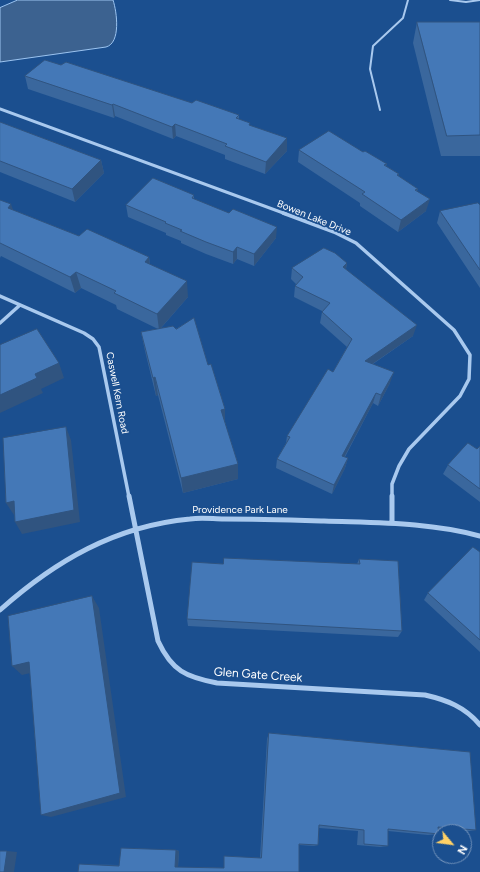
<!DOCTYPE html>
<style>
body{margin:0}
#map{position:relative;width:480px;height:872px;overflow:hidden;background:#1b4f8f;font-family:Figtree,sans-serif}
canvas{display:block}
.north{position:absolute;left:432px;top:824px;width:40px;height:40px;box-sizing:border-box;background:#1b4f8f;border:1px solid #7695bc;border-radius:50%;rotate:119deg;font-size:11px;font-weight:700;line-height:16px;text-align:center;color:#fff}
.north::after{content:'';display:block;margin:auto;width:14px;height:18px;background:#ffd166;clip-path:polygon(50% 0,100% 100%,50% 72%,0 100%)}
</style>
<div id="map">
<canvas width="480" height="872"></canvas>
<div class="north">N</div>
</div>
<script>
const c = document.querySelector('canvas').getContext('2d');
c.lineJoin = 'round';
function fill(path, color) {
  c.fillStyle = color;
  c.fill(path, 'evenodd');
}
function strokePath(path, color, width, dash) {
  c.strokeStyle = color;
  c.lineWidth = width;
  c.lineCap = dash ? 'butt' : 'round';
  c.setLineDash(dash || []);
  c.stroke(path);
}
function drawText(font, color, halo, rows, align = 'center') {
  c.font = font + ' Figtree,sans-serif';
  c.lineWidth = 3.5;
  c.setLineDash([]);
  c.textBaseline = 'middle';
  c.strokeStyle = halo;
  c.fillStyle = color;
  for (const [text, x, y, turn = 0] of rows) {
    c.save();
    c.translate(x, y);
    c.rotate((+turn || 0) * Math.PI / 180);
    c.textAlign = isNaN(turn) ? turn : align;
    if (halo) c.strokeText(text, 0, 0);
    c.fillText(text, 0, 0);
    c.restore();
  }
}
const water = new Path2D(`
 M18,0H113C117,12 121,43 106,47L0,62V8Z`);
fill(water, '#3c6290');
strokePath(water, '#9cc4f0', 1);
strokePath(new Path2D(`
 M450,0L466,2L480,0
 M380,110L370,69L373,46L403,18L408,0`), '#a9c9ee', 2);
strokePath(new Path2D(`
 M0,109L286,214`), '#a9c9ee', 3);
strokePath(new Path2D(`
 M283,213L334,232L356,243L454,330L470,355L469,379L460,396L409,449L399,466L392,484V497
 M0,296L84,333L93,339L99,347L129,497
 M0,323L20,305`), '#a9c9ee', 3.5);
strokePath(new Path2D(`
 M129,496L158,641C172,671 186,677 217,683L425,695C447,700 465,707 480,725
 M392,496V522
 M0,610C55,561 115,526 190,519C202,517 213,519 224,519C257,519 290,520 324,521C377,523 428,522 480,536`), '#a9c9ee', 5);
fill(new Path2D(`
 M417,22H480V156H441L413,43Z
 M61,65L192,103L239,115V119L250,125L287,151L265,174L225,159V155L176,136L173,139L115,116L114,118L28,89L25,76Z
 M0,122L101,160L104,173L75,202L0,172Z
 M299,150L387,164L386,166L399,174L398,176L418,189L417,191L426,211L398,232L360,206V203L298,162Z
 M194,195V199L276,238L254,266L237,259L233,264L206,254L181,243V241L166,235V233L128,217L126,205Z
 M0,200L13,210L79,236L149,257L150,264L188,297L161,328L225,422L238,479L183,493L158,395L156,396L145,351L141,332L158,329L117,309L116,305L81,288L75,293L1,256L0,258Z
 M480,205V288L437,223L440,211Z
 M347,263L346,269L413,336L373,364L390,383L378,406L373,403L345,457L348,458L345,468L332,494L276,468L277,459L286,443L287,436L333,372L347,347L320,323L322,312V311L294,297L295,286L296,284L291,279L292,268Z
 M480,446V502L443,474L448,465L477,449Z
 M480,552V652L424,600L428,593Z
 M359,559L402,631L398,637L188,626L187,619L223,564H357Z
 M269,733L476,830L464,832L438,830L439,834L428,835L388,831V846L380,847L357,845L358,831L319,828L318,845L314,846L299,845V872L79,864L119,865L176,850L179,851L178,867L224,868L260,858L267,739Z`), '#3a679d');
fill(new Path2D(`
 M113,104L115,116L114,118L112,105Z
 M175,124L176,136L173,139L172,127Z
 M287,138V151L265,174L266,162Z
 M101,160L104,173L75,202L72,189Z
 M430,199L426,211L398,232L401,220Z
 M11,204L17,221L8,208Z
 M277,227L276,238L254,266V254Z
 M237,247V259L233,264V252Z
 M149,257L151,274L145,262Z
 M347,263L345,274L343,267Z
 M76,272L81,288L75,293L70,277Z
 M187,281L188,297L159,330L157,314Z
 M417,325L413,336L362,371L365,361Z
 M59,363L64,378L41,389L43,393L0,413V395L35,374Z
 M394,372L390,383L378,406L381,395Z
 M155,377L158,395L156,396L153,378Z
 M376,393L373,403L340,465L342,456Z
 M225,409V426L221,410Z
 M66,427L71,440L80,522L22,534L15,522Z
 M348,458L345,468L332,494L334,485Z
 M238,464V479L183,493L181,478Z
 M14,501V515L6,503Z
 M92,596L99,608L126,797L51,817L41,815Z
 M29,662L39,671L22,675L12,666Z
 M176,850L179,851L178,867H175Z
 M7,851L17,852L14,872H4Z`), '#305480');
const building = new Path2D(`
 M417,22H480V135L447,136Z
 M45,60L61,65L66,62L192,103L196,100L239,115L236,118L250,123L249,125L287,138L266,162L225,146L227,144L175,124L172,127L113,104L112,105L25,76Z
 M0,122L101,160L72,189L0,161Z
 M329,131L363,152L365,151L387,164L384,165L399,174L397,175L418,189L415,190L430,199L401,220L362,194L365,192L299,150Z
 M153,178L194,195L192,198L229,213L233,209L277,227L254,254L237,247L233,252L206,242L180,231L182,230L165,223L166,222L126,205Z
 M0,200L11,204L8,208L79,236L87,229L149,257L145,262L187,281L157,314L114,293L116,291L76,272L70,277L0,243Z
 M478,203L480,205V270L440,211Z
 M324,248L335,253L347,263L343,267L417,325L365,361L394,372L381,395L376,393L342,456L348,458L334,485L277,459L290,437L287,436L328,369L333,372L352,339L322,312L330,303L295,286L303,277L292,268Z
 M194,318L208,365L211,364L225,409L221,410L238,464L181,478L155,377L153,378L141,332L173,326L176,329Z
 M37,329L59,363L35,374L37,378L0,395V345Z
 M66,427L74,510L15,522L14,501L6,503L3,438Z
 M468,443L477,449L480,446V489L448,465Z
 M473,547L480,552V640L428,593Z
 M224,558L360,564L359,559L398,561L402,631L187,619L192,562L223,564Z
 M92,596L120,793L41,815L29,662L12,666L8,616Z
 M269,733L470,752L476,830L438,827L439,834L388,829V846L364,844V830L319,825L318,845L299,844V872H78L79,864L119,866L121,848L176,850L175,867L224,868V856L261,858Z
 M0,851H7L4,872H0Z`);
fill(building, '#4478b7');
strokePath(building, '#305480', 1);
drawText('10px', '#fff', '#1b4f8f', [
 ["Bowen Lake Drive",314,218,22],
 ["Caswell Kern Road",117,393,79],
 ["Providence Park Lane",240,510]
]);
drawText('12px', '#fff', '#1b4f8f', [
 ["Glen Gate Creek",258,675,4]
]);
</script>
